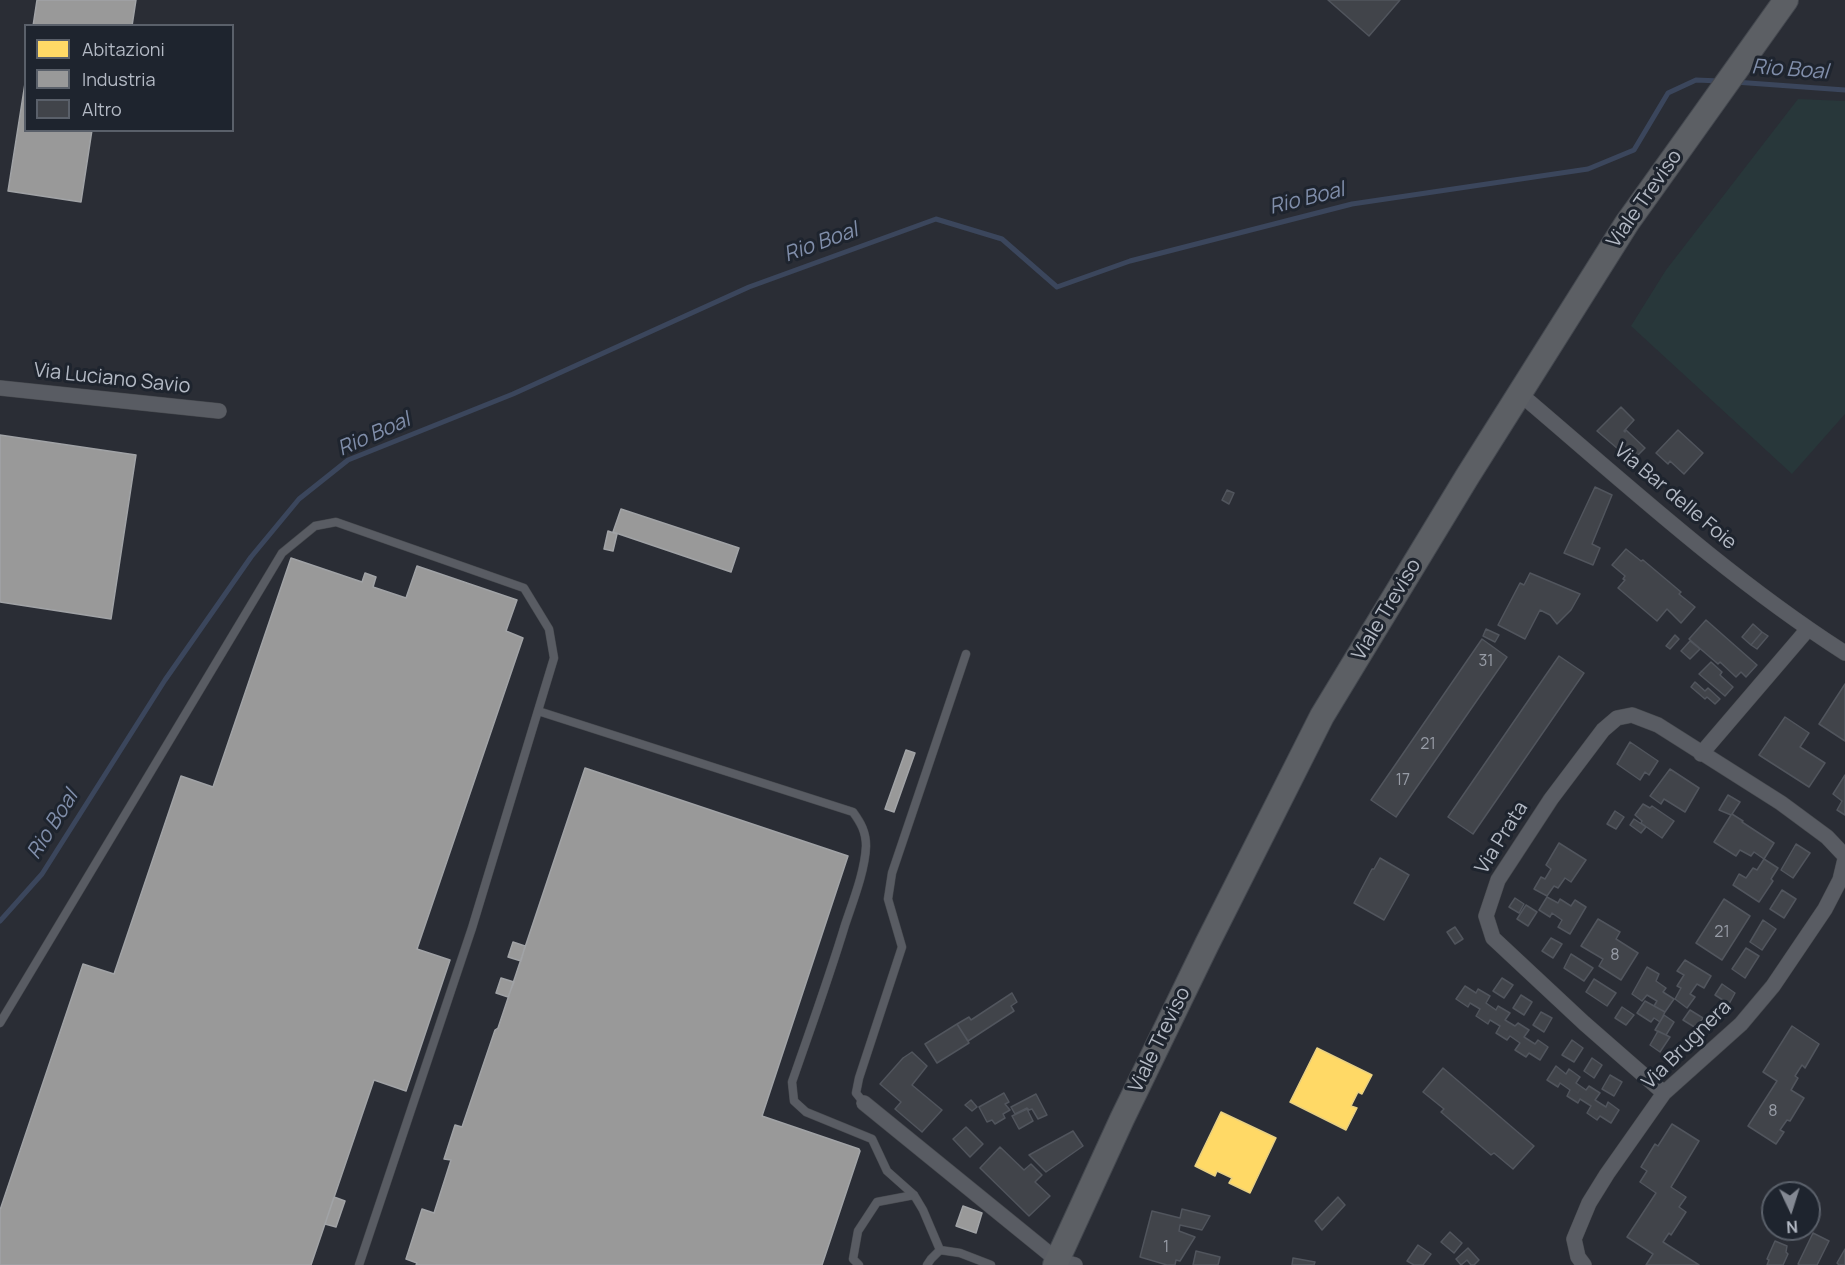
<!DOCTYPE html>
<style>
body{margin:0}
#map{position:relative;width:1845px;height:1265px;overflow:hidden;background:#2a2d35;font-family:Manrope,sans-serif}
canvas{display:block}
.legend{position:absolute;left:24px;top:24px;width:210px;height:108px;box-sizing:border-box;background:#1e242e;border:2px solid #5a606a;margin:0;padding:8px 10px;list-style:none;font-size:18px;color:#b4bac5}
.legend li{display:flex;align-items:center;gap:12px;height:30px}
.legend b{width:30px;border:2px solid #5a606a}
.north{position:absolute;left:1761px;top:1181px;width:60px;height:60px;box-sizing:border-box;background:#1e242e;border:2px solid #5a606a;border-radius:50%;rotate:176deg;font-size:16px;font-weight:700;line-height:24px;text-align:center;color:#b4bac5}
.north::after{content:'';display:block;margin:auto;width:21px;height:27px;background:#848993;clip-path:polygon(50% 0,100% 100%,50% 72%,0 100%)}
</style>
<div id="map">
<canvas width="1845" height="1265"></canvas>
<ul class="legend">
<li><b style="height:16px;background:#ffd966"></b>Abitazioni</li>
<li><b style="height:16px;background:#999"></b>Industria</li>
<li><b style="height:16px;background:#41444a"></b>Altro</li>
</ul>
<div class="north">N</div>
</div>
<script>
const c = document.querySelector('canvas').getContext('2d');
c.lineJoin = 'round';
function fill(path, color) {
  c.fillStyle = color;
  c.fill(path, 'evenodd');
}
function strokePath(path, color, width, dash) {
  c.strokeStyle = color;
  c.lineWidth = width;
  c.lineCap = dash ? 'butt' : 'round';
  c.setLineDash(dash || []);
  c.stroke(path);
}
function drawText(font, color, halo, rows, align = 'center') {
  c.font = font + ' Manrope,sans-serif';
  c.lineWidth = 6;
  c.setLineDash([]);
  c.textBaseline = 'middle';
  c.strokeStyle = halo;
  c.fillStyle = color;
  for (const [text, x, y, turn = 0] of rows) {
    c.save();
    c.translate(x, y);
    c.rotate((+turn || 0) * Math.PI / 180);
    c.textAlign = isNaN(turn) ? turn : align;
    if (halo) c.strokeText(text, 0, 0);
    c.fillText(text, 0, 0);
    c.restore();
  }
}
fill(new Path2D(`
 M1798,99L1845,101V414L1792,474L1631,326L1666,270Z`), '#28373a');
const homes = new Path2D(`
 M1317,1048L1372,1075L1362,1094L1358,1092L1351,1106L1357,1108L1346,1130L1290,1102Z
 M1221,1112L1276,1138L1250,1193L1229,1183L1232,1178L1217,1171L1215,1176L1195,1166Z`);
fill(homes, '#ffd966');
strokePath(homes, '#e8d082', 1.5);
const industry = new Path2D(`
 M37,0H136L132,26H33Z
 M26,77V130H92L81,202L8,191Z
 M0,435L136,455L111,619L0,602Z
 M621,509L739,548L731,572L613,532Z
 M608,531L617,534L613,551L604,549Z
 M291,558L362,582L365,573L376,577L373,587L406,598L417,566L517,600L506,631L523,638L417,949L450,960L406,1091L374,1080L311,1265H0V1210L83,964L114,974L181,776L213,787Z
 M906,750L915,753L894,812L885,809Z
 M585,768L848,856L762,1116L859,1149L860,1151L822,1265H416L417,1263L406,1259L422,1209L434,1213L451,1160L444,1159L455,1125L462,1127L495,1030L498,1028Z
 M513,942L525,946L521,961L508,957Z
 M501,978L514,982L508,997L496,993Z
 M334,1197L345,1201L336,1227L325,1224Z
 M963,1206L982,1213L976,1233L956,1226Z`);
fill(industry, '#999');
strokePath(industry, '#a1a3a6', 1.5);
strokePath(new Path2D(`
 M1735,82L1845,90
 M0,921L42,874L165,680L251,557L299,499L348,460L513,394L749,287L936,219L1002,239L1057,287L1130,261L1352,204L1588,169L1634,150L1668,93L1696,80L1720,81`), '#3b465c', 5);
const building = new Path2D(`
 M1328,0H1400L1369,36Z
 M1621,407L1634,420L1624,431L1625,432L1626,430L1645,448L1632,461L1597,431Z
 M1678,430L1703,453L1684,474L1670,461L1668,464L1656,453Z
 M1595,487L1612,495L1592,544L1600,548L1593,565L1564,553Z
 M1227,490L1234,493L1229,504L1222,500Z
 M1626,549L1641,561L1643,560L1681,592L1679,594L1695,607L1681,623L1667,609L1657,621L1618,588L1625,580L1623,579L1625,576L1612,565Z
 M1530,573L1580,594L1571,610L1557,624L1550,615L1540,610L1525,639L1498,625L1520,583L1524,585Z
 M1706,620L1757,665L1746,677L1741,672L1736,677L1720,662L1718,664L1689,639Z
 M1753,624L1762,632L1751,645L1742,637Z
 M1486,629L1499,635L1495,642L1483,636Z
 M1762,632L1768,636L1757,649L1751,645Z
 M1675,635L1679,639L1670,649L1666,646Z
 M1482,639L1507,657L1396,817L1371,800Z
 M1690,641L1700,649L1690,659L1681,651Z
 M1559,656L1584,673L1473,834L1448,817Z
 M1711,662L1722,672L1720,675L1733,687L1725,696L1699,674Z
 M1695,682L1705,691L1708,688L1720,699L1715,704L1707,697L1705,699L1691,687Z
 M1845,684V741L1819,724Z
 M1785,717L1809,733L1800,747L1825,763L1809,787L1759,755Z
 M1630,742L1658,761L1649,775L1645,772L1640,780L1617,764Z
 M1670,769L1699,788L1685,812L1664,799L1661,804L1650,796Z
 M1845,775V815L1837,810L1842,801L1833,794Z
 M1728,795L1740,802L1732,814L1743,821L1742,822L1774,843L1764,859L1754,852L1751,856L1740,850L1736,856L1714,842L1731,815L1719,810Z
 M1643,804L1650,808L1652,806L1674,821L1662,838L1641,823L1642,821L1635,815Z
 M1615,811L1624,817L1616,829L1607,824Z
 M1634,819L1646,827L1641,833L1630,825Z
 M1559,843L1586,860L1571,882L1565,878L1558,888L1554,886L1547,896L1534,889L1541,877L1545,879L1551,869L1546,865Z
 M1796,844L1810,853L1793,878L1781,870Z
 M1380,858L1409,875L1384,920L1354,903L1372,869H1374Z
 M1764,859L1778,868L1771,879L1773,881L1759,902L1733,885L1739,874L1746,878L1753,868L1757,870Z
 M1782,890L1796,899L1784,918L1770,909Z
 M1547,897L1558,903L1560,899L1571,906L1575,900L1586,907L1570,934L1558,927L1562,920L1552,913L1550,917L1539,910Z
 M1515,898L1524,904L1519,913L1509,907Z
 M1724,899L1750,916L1722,960L1696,943Z
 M1526,905L1537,912L1528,926L1517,919Z
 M1598,919L1620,932L1616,939L1638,953L1621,980L1599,966L1603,959L1581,946Z
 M1763,920L1776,929L1762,950L1750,942Z
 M1455,927L1463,939L1455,944L1447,932Z
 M1551,938L1562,944L1553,958L1542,951Z
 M1746,948L1759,956L1745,978L1732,969Z
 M1571,954L1593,968L1584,981L1564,968Z
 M1685,960L1711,976L1704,988L1697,984L1690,994L1695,997L1687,1008L1675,999L1681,988L1677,986L1684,975L1677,971Z
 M1647,967L1659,974L1656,981L1666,988L1663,992L1674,999L1665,1012L1654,1006L1657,1001L1647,995L1642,1001L1632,994Z
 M1502,978L1513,985L1504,998L1493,991Z
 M1594,979L1616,993L1607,1006L1586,992Z
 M1722,984L1735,993L1729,1004L1715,995Z
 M1465,986L1476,993L1478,989L1490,996L1486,1003L1496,1010L1498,1006L1510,1013L1505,1020L1515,1026L1518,1023L1529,1030L1524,1037L1535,1044L1538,1040L1548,1047L1540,1060L1529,1053L1526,1057L1515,1050L1520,1043L1510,1036L1507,1040L1496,1033L1500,1026L1490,1020L1488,1024L1476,1016L1480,1009L1470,1003L1468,1007L1456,999Z
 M1012,993L1017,1002L1011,1006L1014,1011L968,1041L957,1024L969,1017L971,1020Z
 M1521,995L1532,1002L1524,1015L1513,1008Z
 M1645,1001L1665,1012L1660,1022L1654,1018L1651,1022L1637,1013Z
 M1622,1007L1634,1015L1626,1025L1615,1018Z
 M1690,1010L1703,1018L1696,1028L1683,1020Z
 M1541,1012L1552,1018L1544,1032L1533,1025Z
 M1664,1015L1674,1022L1666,1035L1655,1030Z
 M957,1024L969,1043L937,1063L925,1044Z
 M1792,1026L1819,1044L1805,1068L1802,1065L1795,1076L1798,1078L1791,1090L1804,1098L1790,1121L1787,1120L1780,1130L1784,1132L1776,1144L1748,1126L1777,1081L1763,1072Z
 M1658,1031L1670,1037L1660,1052L1650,1045Z
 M1572,1040L1583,1048L1574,1062L1562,1055Z
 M912,1052L927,1066L912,1085L942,1110L922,1132L895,1109L901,1102L880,1084L903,1058Z
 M1592,1058L1602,1065L1594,1078L1584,1071Z
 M1556,1066L1566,1074L1569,1069L1580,1077L1576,1083L1586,1090L1589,1086L1600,1093L1595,1100L1606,1107L1608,1102L1619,1110L1611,1123L1600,1116L1597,1120L1587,1113L1591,1106L1580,1099L1578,1103L1567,1096L1570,1090L1560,1083L1558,1087L1547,1080Z
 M1443,1068L1534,1146L1513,1169L1494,1153L1491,1155L1441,1112L1444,1109L1423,1092Z
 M1610,1075L1622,1082L1614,1096L1602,1089Z
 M1004,1093L1009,1102L1005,1104L1010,1110L1003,1114L1005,1118L995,1124L992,1120L987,1122L979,1107Z
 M1036,1094L1047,1115L1038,1119L1032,1109L1029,1110L1027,1108L1015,1114L1011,1107Z
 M971,1100L977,1107L972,1111L965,1105Z
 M1027,1109L1033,1121L1019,1129L1012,1116Z
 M1672,1124L1699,1141L1671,1187L1686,1197L1679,1207L1686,1212L1671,1235L1669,1233L1663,1242L1699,1265H1646L1653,1254L1627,1237L1656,1193L1640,1182L1647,1171L1641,1167L1655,1144L1658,1146Z
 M966,1127L983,1144L970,1157L953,1139Z
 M1073,1131L1083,1146L1046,1172L1029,1155Z
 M1000,1147L1024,1170L1031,1164L1042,1175L1035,1182L1050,1196L1029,1216L980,1168Z
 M1338,1197L1345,1205L1322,1230L1315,1221Z
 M1809,1199L1819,1203L1816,1211L1814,1210L1810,1215Z
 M1182,1209L1210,1216L1202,1230L1180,1225L1179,1231L1195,1237L1180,1261L1176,1260L1175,1265H1167L1140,1257L1152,1211L1180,1218Z
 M1450,1232L1462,1243L1454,1253L1441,1242Z
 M1813,1233L1829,1241L1817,1265H1800L1798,1264Z
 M1775,1241L1787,1246L1786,1252L1788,1254L1783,1265H1767L1769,1260L1767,1259Z
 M1418,1245L1431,1254L1423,1265H1414L1407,1261Z
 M1468,1248L1479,1260L1474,1265H1471L1467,1260L1461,1265L1456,1259Z
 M1845,1249V1265H1839L1837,1263Z
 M1196,1251L1220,1257L1218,1265H1193Z
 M1293,1258L1315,1262L1314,1265H1292Z`);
fill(building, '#41444a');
strokePath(building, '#51555d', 1.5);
const lane = new Path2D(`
 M538,711L853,812C861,823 866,832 866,846C865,871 853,901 845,925C829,978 810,1030 792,1082L794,1101L806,1112L872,1139L887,1171L914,1195L923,1210L940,1250
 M0,1023L282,553L315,526L336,522L524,588L549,629L554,658L472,928L359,1265
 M864,1103L856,1093L859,1078L902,947L888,899L892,873L966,654
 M859,1265L853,1259L858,1231L877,1202L914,1195
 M927,1265L931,1259L940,1250L960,1253L991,1265`);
const street = new Path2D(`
 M0,388L219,411
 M1519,393C1625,483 1728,578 1845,653
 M1701,754L1808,629
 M1664,1093L1584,1023L1493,938L1486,916L1498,880L1551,799L1603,730L1617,718L1632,715L1658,725L1781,803L1827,837L1845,856
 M864,1103L1057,1260L1075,1265
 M1584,1265L1578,1257L1574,1239L1589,1203L1607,1174L1664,1093L1741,1024L1773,986L1825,909L1840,880L1845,859`);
const primary = new Path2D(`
 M1055,1265L1122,1119L1207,944L1322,716L1467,477L1627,223L1786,0`);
strokePath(lane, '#474a4f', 9);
strokePath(street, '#474a4f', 16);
strokePath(primary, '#44484f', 26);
strokePath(lane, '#595c63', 8);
strokePath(street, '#595c63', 15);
strokePath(primary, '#5c5f64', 24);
drawText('16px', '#979ca6', null, [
 ["31",1486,662],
 ["21",1428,745],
 ["17",1403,781],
 ["21",1722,933],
 ["8",1615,956],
 ["8",1773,1112],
 ["1",1166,1248]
]);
drawText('20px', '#b4bac5', '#1e242e', [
 ["Viale Treviso",1645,199,-55],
 ["Via Luciano Savio",112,379,6],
 ["Via Bar delle Foie",1675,497,40],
 ["Viale Treviso",1387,610,-59],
 ["Via Prata",1502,838,-58],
 ["Viale Treviso",1160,1040,-64],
 ["Via Brugnera",1687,1045,-45]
]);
drawText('italic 21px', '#808eaa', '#1e242e', [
 ["Rio Boal",1790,70,4],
 ["Rio Boal",1307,199,-14],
 ["Rio Boal",821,243,-20],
 ["Rio Boal",374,435,-24],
 ["Rio Boal",53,825,-58]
]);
</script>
